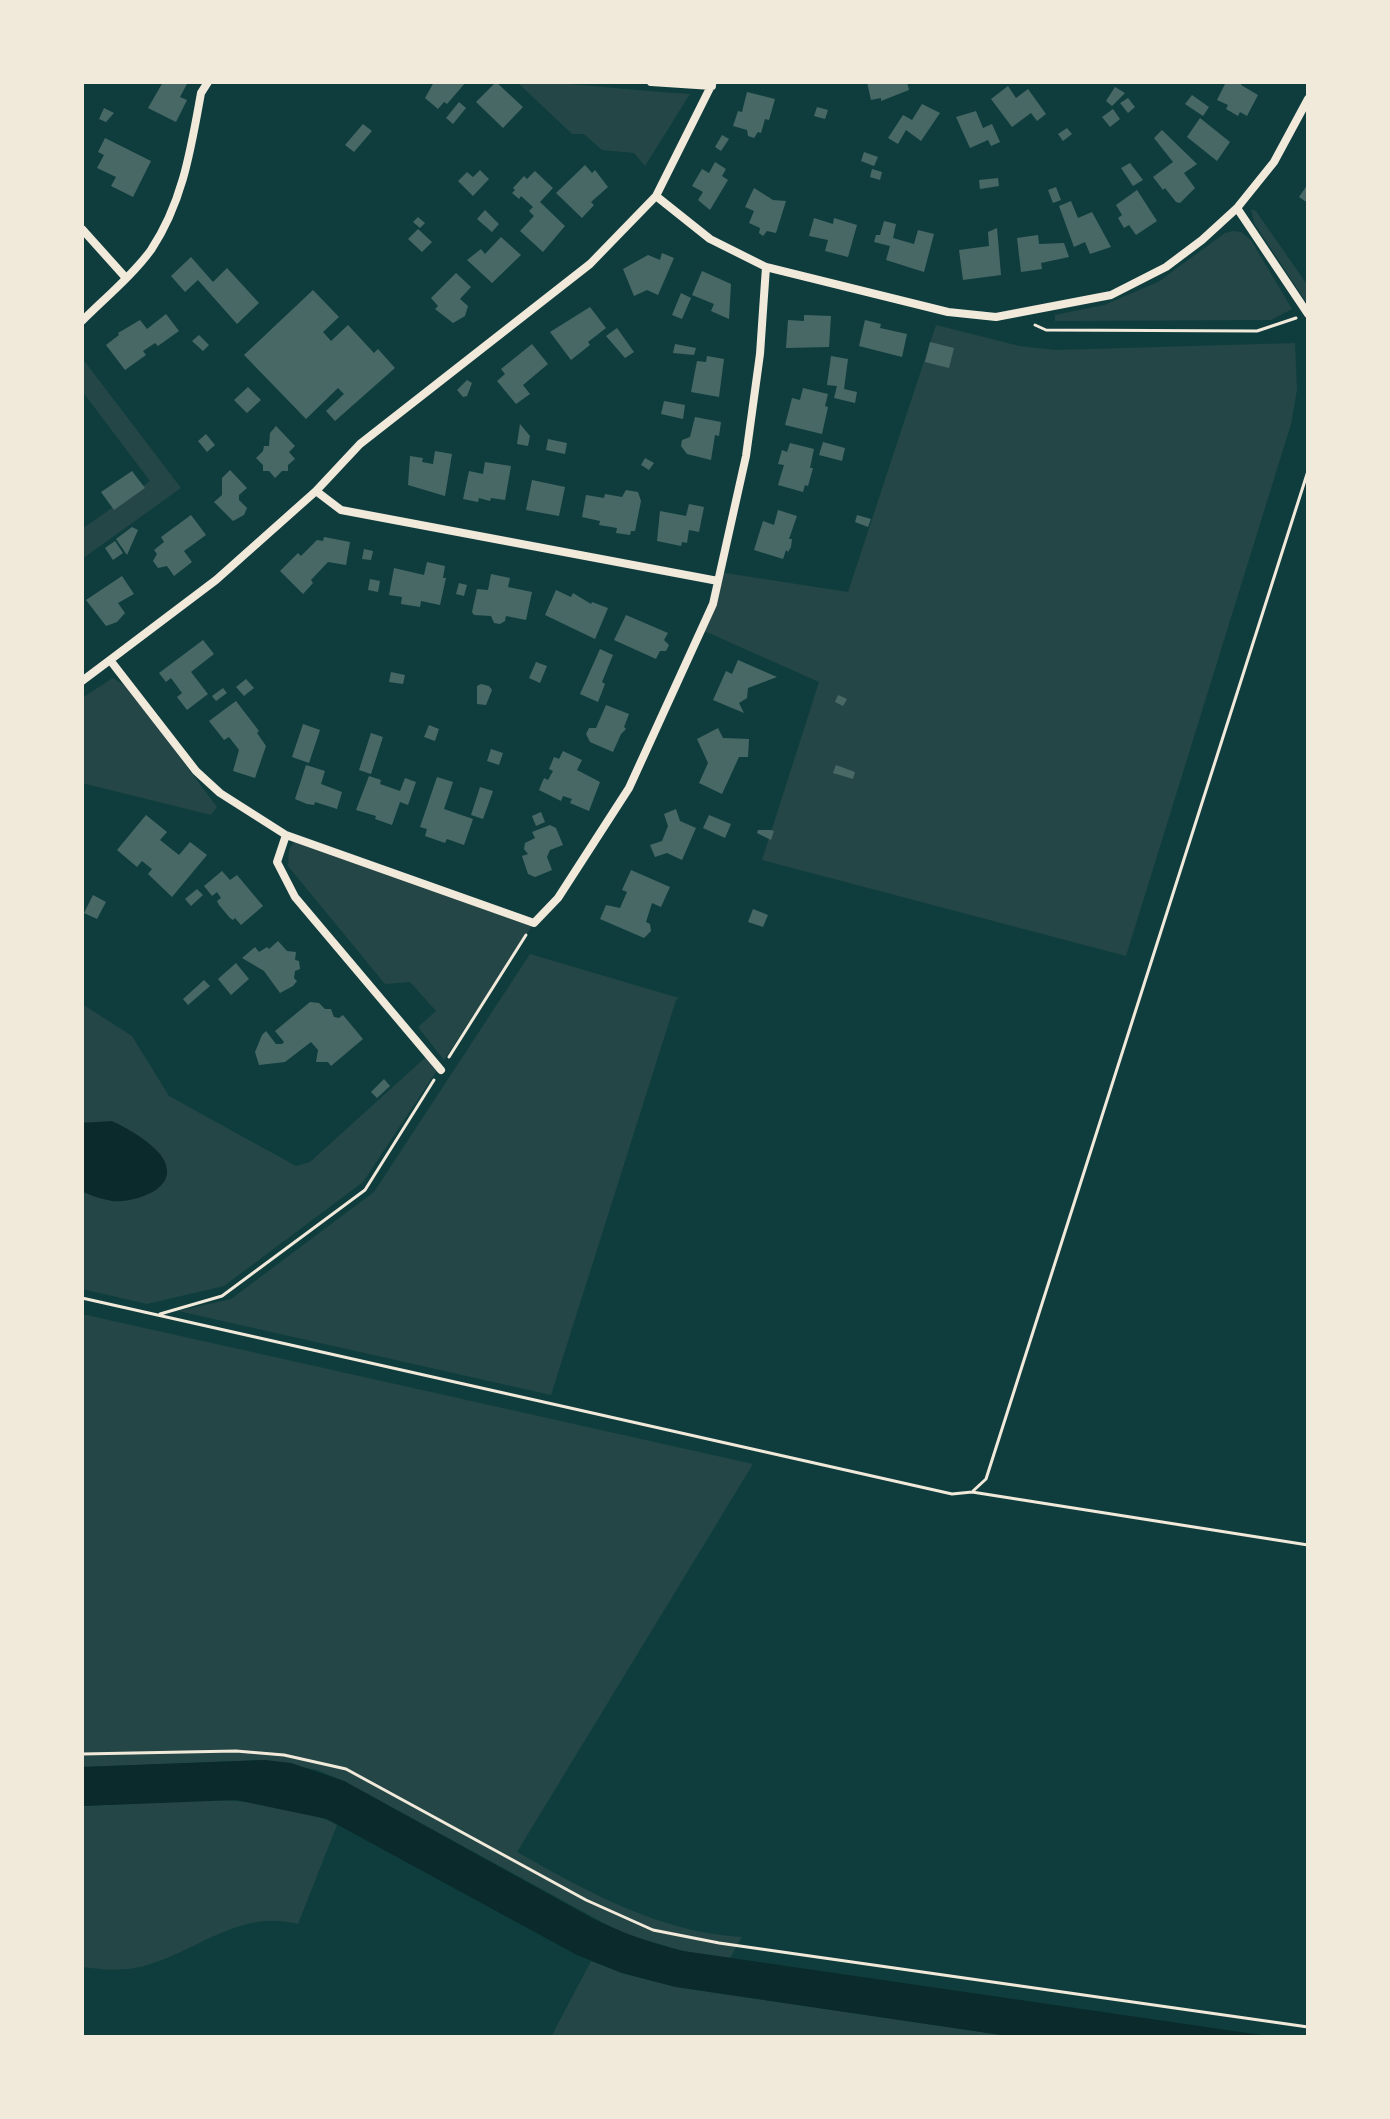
<!DOCTYPE html>
<style>
body{margin:0}
#map{position:relative;width:1390px;height:2119px;overflow:hidden;background:#0f3d3e;font-family:"Open Sans",sans-serif}
canvas{display:block}
.frame{position:absolute;inset:0;border:84px solid #f1e9da;pointer-events:none}
</style>
<div id="map">
<canvas width="1390" height="2119"></canvas>
<div class="frame"></div>
</div>
<script>
const c = document.querySelector('canvas').getContext('2d');
c.lineJoin = 'round';
function fill(path, color) {
  c.fillStyle = color;
  c.fill(path, 'evenodd');
}
function strokePath(path, color, width, dash) {
  c.strokeStyle = color;
  c.lineWidth = width;
  c.lineCap = dash ? 'butt' : 'round';
  c.setLineDash(dash || []);
  c.stroke(path);
}
fill(new Path2D(`
 M517,82C575,82 632,91 690,94L645,166L634,153L602,150L584,134H572Z
 M1251,209L1256,211L1308,286V305L1254,223Z
 M1233,231L1241,232L1251,240L1292,309L1271,320L1055,321V315L1104,305L1158,282L1225,233Z
 M936,325L1019,346L1056,350L1295,343L1297,390L1291,424L1126,956L762,860L819,682L702,630L719,572L848,592Z
 M82,358L181,488L82,559V529L150,481L82,391Z
 M113,678L128,688L217,807L211,815L82,783V698Z
 M298,837L534,923L444,1060L418,1027L436,1011L410,982L385,984L288,866L289,849Z
 M530,954L679,998L676,1000L551,1395L178,1311L231,1299L374,1192Z
 M82,1004L132,1036L169,1096L296,1166L310,1162L427,1056L438,1069L363,1182L224,1286L147,1304L82,1289V1191L86,1194L89,1122L82,1123Z
 M82,1314L753,1464L517,1852C586,1891 661,1933 742,1937L730,1958L683,1951L622,1933L344,1781L317,1770L265,1760L82,1767Z
 M208,1800C246,1800 304,1806 337,1825L298,1924C242,1909 201,1948 150,1964C127,1972 106,1970 82,1967V1806Z
 M591,1961L622,1973L676,1987L1015,2037H551Z`), '#244646');
fill(new Path2D(`
 M112,1121C129,1129 166,1149 167,1170C169,1193 129,1203 112,1201C102,1199 91,1196 82,1191V1123Z
 M265,1760L291,1763L344,1781L592,1918C622,1933 651,1943 683,1951L1275,2037H1015L676,1987L622,1973L577,1955L327,1819L236,1800L82,1806V1767Z`), '#0a2a2b');
fill(new Path2D(`
 M163,82H188L180,97L187,100L176,122L148,108Z
 M434,82H466L447,104L444,102L438,109L425,98Z
 M496,82L523,107L503,128L476,102Z
 M867,82H907L909,90L881,101V98L871,100Z
 M1221,82H1243L1241,85L1258,95L1247,116L1240,112L1238,116L1226,109L1228,105L1217,100L1225,84Z
 M1008,86L1016,98L1028,89L1046,114L1037,121L1031,113L1012,127L991,99Z
 M1115,87L1125,93L1112,106L1106,101Z
 M747,92L775,99L769,120L765,119L761,133L758,132L754,138L748,136L747,130L733,126L738,111L742,112Z
 M1192,95L1209,107L1203,116L1185,104Z
 M1128,98L1135,107L1128,113L1120,103Z
 M459,102L466,108L453,124L446,118Z
 M922,104L940,113L921,141L906,130L898,144L888,138L903,115L912,120Z
 M817,107L828,110L825,119L814,116Z
 M104,108L114,113L106,122L99,119Z
 M1113,109L1120,119L1110,127L1102,117Z
 M976,111L983,128L992,124L1000,142L991,146L988,140L970,148L956,117Z
 M1200,118L1230,142L1217,161L1187,137Z
 M363,124L372,131L354,152L345,145Z
 M1067,128L1072,134L1063,141L1058,134Z
 M1162,130L1197,164L1184,173L1195,188L1180,203L1176,202L1165,188L1163,190L1153,177L1173,162L1154,138Z
 M722,135L729,139L721,151L715,147Z
 M105,138L151,161L133,197L111,186L116,177L97,168L104,155L98,152Z
 M864,152L878,157L874,166L861,161Z
 M715,162L726,169L722,176L728,180L710,210L698,200L703,192L692,186L702,169L709,173Z
 M1130,163L1143,180L1133,186L1121,168Z
 M585,165L592,173L595,170L608,187L591,202L594,205L582,218L556,193Z
 M872,169L882,172L880,180L870,177Z
 M480,170L489,179L473,196L458,181L467,172L473,177Z
 M535,171L553,188L540,202L565,226L543,252L520,231L534,216L529,211L533,207L521,196L519,199L512,193L515,190L513,188L524,176L527,179Z
 M998,178L999,186L980,189L979,180Z
 M1308,184V203L1299,197Z
 M1056,187L1061,200L1053,203L1048,190Z
 M754,188L773,200L786,201L776,233L767,231L763,236L759,233L760,228L749,223L754,211L745,207Z
 M1137,190L1157,221L1136,235L1129,225L1124,228L1118,218L1122,215L1116,205Z
 M1071,201L1078,218L1092,212L1111,247L1090,254L1085,242L1074,247L1059,206Z
 M485,210L499,224L492,232L477,219Z
 M418,217L425,223L420,228L413,222Z
 M814,218L833,224L834,218L857,225L848,257L825,251L828,240L809,236Z
 M884,221L896,224L893,238L914,244L918,230L934,234L924,272L886,260L890,246L874,242L876,235H880Z
 M997,228L1001,275L963,280L959,250L989,246L988,232Z
 M418,229L432,242L422,252L408,239Z
 M1038,235L1039,244L1064,243L1069,257L1041,263L1042,269L1021,272L1017,238Z
 M501,237L521,255L492,283L467,260L481,249L485,254Z
 M662,253L674,258L658,295L647,290L634,296L623,269L648,255L660,260Z
 M191,257L213,282L227,268L259,303L237,324L198,280L185,292L171,276Z
 M702,271L731,284L729,319L711,311L714,304L692,295Z
 M456,273L471,287L460,299L468,306L465,316L453,323L435,309L438,306L431,298Z
 M313,290L339,317L323,332L331,341L348,325L374,353L378,349L395,368L335,421L326,411L344,394L338,388L306,419L244,355Z
 M681,293L691,298L682,319L672,315Z
 M590,307L606,328L588,342L590,345L571,360L550,332Z
 M166,314L179,331L158,346L155,343L143,351L146,355L125,370L106,345L119,335L118,333L140,320L147,329Z
 M804,315L831,316L829,347L786,348L788,320L804,321Z
 M865,320L881,324L880,328L907,334L902,357L859,346Z
 M617,328L634,352L625,358L606,336Z
 M199,335L209,345L203,351L192,341Z
 M930,342L954,348L949,368L925,362Z
 M532,344L548,364L523,385L530,394L516,404L497,381L505,374L501,369Z
 M675,344L696,348L694,355L673,353Z
 M707,356L724,359L719,397L691,392L697,361L706,362Z
 M831,356L848,359L844,389L857,392L855,403L834,398L837,386L827,385Z
 M467,380L472,383L467,396L463,397L457,390Z
 M248,387L261,400L247,413L234,400Z
 M803,388L828,394L825,406L828,407L822,434L785,425L792,398L800,400Z
 M664,401L685,405L683,419L661,414Z
 M695,417L721,422L719,436L715,435L711,460L687,454L681,446L682,440L690,437Z
 M520,424L530,436L528,446L517,444Z
 M276,426L295,446L289,452L295,459L288,465V471H282L275,478L269,471H263V465L256,458L263,451L264,446H269L270,433Z
 M206,434L215,445L207,452L198,441Z
 M548,439L567,443L565,454L546,450Z
 M823,442L845,448L842,461L819,455Z
 M790,443L814,449L810,468H813L808,486L805,485L803,492L778,485L784,465L778,464L782,450L787,452Z
 M435,451L452,454L445,496L408,485L410,456L423,458L422,462L433,464Z
 M645,458L654,463L649,470L641,465Z
 M485,462L511,466L505,500L491,498L490,501L479,498L478,502L463,499L469,471L483,474Z
 M230,470L247,488L239,495V500L247,508L244,515L233,521L214,502L222,495V478Z
 M132,471L145,488L114,510L101,492Z
 M532,480L565,487L559,516L526,510Z
 M626,490L638,492L641,501L635,531H631L630,535L616,533L617,528L599,525L600,521L582,517L586,495L604,498L605,494L622,497Z
 M689,504L704,507L699,532L689,530L687,543L682,542L681,546L657,541L660,511L686,516Z
 M778,510L797,516L789,539H792L791,547L788,552L786,550L783,559L754,550L763,521L774,525Z
 M191,515L206,535L184,551L192,562L174,576L167,566L158,568L153,561L157,554L154,550L164,542L161,537Z
 M857,515L871,519L868,527L855,522Z
 M132,527L138,530L127,555L116,539Z
 M324,537L350,542L346,565L328,562L311,580L313,583L303,594L280,571L298,553L301,556L317,540L323,541Z
 M115,541L123,553L113,560L105,548Z
 M364,549L373,551L371,560L362,559Z
 M427,562L445,566L443,578H446L440,605L421,601L420,607L401,604L402,597L389,595L394,568L424,575Z
 M491,574L510,578L508,587L532,592L526,620L506,616L505,621L500,624L494,623L491,616L474,615L472,612L477,589L488,590Z
 M122,576L134,594L118,603L125,613L117,622L106,626L86,600Z
 M370,579L380,581L378,592L368,590Z
 M459,583L467,585L464,596L456,594Z
 M556,590L571,597L573,593L591,604L592,602L608,608L595,639L545,615Z
 M626,615L668,633L664,640L669,645L666,651H660L656,659L614,640Z
 M203,640L214,654L191,672L208,694L187,710L177,697L182,693L171,678L166,682L159,673Z
 M600,649L613,655L602,682L605,684L598,702L580,694Z
 M738,660L777,677L748,688L747,698L739,703L744,713L713,700L726,671L732,674Z
 M536,662L547,666L540,683L529,678Z
 M391,672L405,675L403,684L389,682Z
 M246,679L254,688L244,696L236,687Z
 M481,684L489,686L492,690L486,705L477,704V686Z
 M223,688L227,693L216,701L212,696Z
 M838,695L847,699L843,706L835,702Z
 M236,701L259,731L257,733L266,746L255,778L233,771L239,750L229,737L224,740L209,721Z
 M606,705L629,714L624,727L626,729L621,734L613,752L590,742L586,734L589,728H596Z
 M303,724L320,730L309,763L292,757Z
 M429,725L439,729L435,741L424,737Z
 M718,728L723,738L749,739L748,757H739L722,794L699,783L708,763L697,739Z
 M371,733L383,737L371,774L359,770Z
 M491,749L503,753L499,765L487,761Z
 M563,751L582,760L577,770L600,782L589,811L570,803L572,799L563,796L561,801L539,790L544,778L548,780L553,771L549,769L554,757L559,759Z
 M306,765L325,771L321,784L342,792L337,809L315,802L314,805L307,804L295,799Z
 M836,765L855,772L853,779L833,773Z
 M369,776L381,780L380,784L400,791L405,778L416,782L408,805L400,802L392,825L375,819L376,816L356,810Z
 M437,777L453,782L444,809L473,819L464,845L447,839L445,843L425,836L427,829L420,827Z
 M480,787L493,791L483,819L471,815Z
 M676,809L680,821L696,828L682,860L667,853L655,857L650,845L662,841L668,826L664,814Z
 M541,812L545,822L536,826L532,816Z
 M146,815L167,832L160,840L179,855L190,842L207,855L172,897L148,874L152,869L142,861L137,867L117,850Z
 M709,815L731,824L725,838L703,828Z
 M550,825L556,828L563,845L550,850L547,857L552,870L535,877L528,874L522,856L528,854L524,849L525,843L535,838L532,832Z
 M758,830H771L774,831L771,840L757,833Z
 M631,870L670,887L661,907L652,903L646,922L650,924L651,931L644,938L600,919L606,905L620,908L627,892L622,890Z
 M222,871L230,880L237,875L263,906L241,925L235,918L233,920L230,918L219,905L217,901L221,898L217,892L212,896L204,886Z
 M197,889L203,895L191,906L185,899Z
 M93,895L106,902L97,919L84,913Z
 M753,909L768,915L763,927L748,922Z
 M278,941L287,951L296,952L295,960L299,961L300,969L295,971L294,978L297,981L293,986L280,993L264,971L242,958L255,947L259,952L267,947L269,949Z
 M236,963L249,979L231,995L218,979Z
 M204,980L210,986L188,1005L183,999Z
 M310,1002L319,1003L325,1009H331L334,1017L339,1018L343,1015L363,1039L331,1066L328,1062H316L318,1050L311,1042L285,1062L259,1065L255,1052L262,1035L266,1031L276,1044H282L284,1042L275,1031Z
 M384,1079L390,1086L377,1098L371,1092Z`), '#486865');
strokePath(new Path2D(`
 M1035,325L1046,330L1257,331L1296,318
 M449,1057L526,935
 M82,1298L952,1494L972,1492L1308,1545
 M160,1314L222,1296L365,1190L434,1080
 M973,1491L986,1479L1308,471
 M82,1754L236,1751L284,1755L346,1769L586,1900L653,1930L719,1943L1308,2027`), '#f1e9da', 3);
strokePath(new Path2D(`
 M651,82L712,86
 M656,196L710,239L766,267L948,312L996,317L1111,295L1166,267L1202,240L1237,208L1308,314
 M1237,208L1274,162L1308,99
 M82,229L126,278
 M82,321C105,298 132,276 151,250C183,202 191,148 201,93L208,82
 M316,491L341,510L718,581
 M110,660L216,580L316,491L360,444L590,264L656,196L713,82
 M82,681L110,660L196,771L220,793L286,835L534,923L558,898L629,788L713,604L746,456L760,354L766,267
 M286,835L277,862L295,897L441,1070`), '#f1e9da', 8);
</script>
